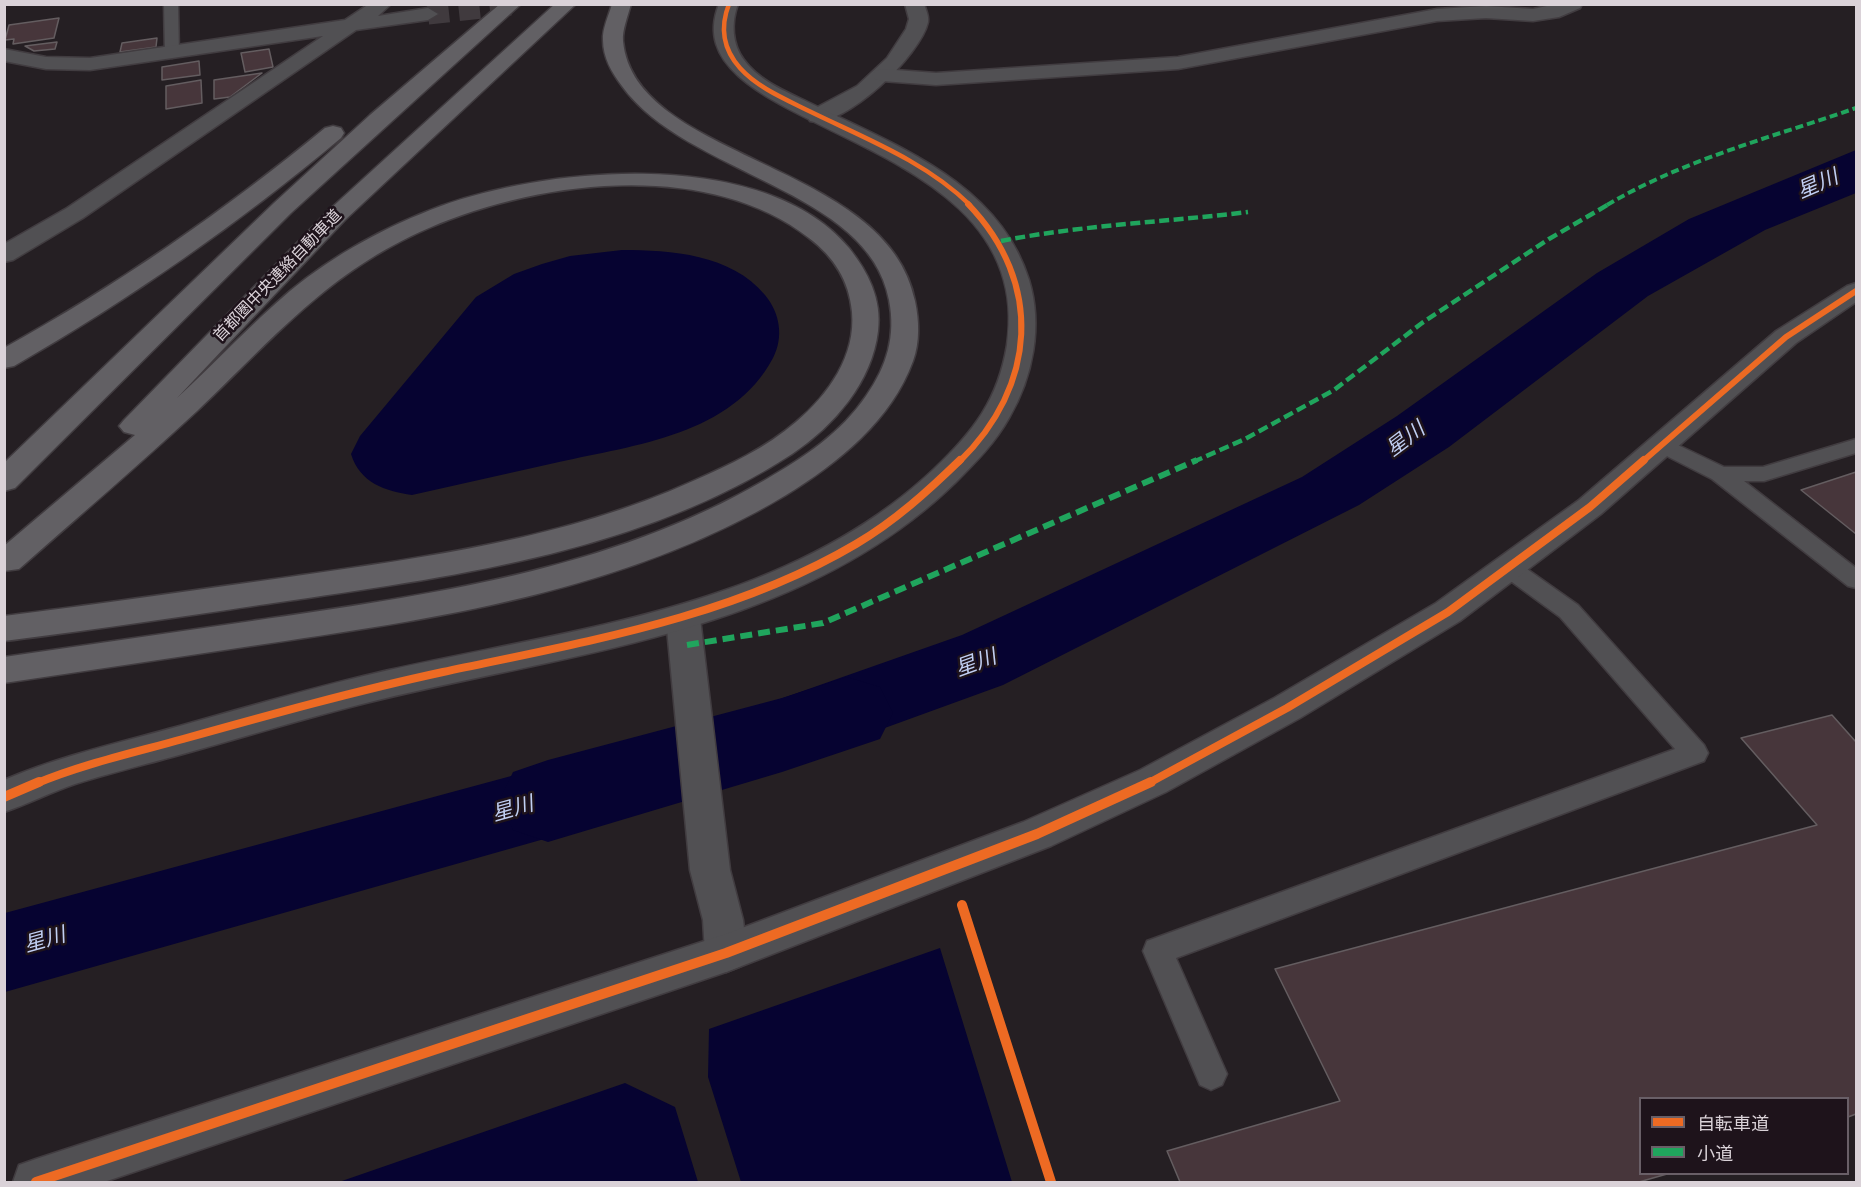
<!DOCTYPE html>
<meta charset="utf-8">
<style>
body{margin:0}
#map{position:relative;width:1861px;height:1187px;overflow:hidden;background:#251f23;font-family:"Varela Round","Noto Sans JP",sans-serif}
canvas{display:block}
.frame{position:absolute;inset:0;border:6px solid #dad2d8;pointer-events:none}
.legend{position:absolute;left:1639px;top:1097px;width:210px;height:78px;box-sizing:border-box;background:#1e131b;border:2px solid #695f67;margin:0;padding:8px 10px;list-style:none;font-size:18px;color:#dad2d8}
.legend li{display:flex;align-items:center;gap:12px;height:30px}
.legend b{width:30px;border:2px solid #695f67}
</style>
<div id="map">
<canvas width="1861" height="1187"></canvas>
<div class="frame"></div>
<ul class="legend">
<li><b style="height:8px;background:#ed6a23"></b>自転車道</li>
<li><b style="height:8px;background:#20a55d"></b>小道</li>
</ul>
</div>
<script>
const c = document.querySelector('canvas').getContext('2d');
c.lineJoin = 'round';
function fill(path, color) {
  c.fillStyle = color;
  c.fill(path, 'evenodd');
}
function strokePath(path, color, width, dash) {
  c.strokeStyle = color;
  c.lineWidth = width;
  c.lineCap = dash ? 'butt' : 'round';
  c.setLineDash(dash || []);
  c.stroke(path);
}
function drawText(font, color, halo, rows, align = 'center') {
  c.font = font + ' "Varela Round","Noto Sans JP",sans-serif';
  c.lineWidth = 5;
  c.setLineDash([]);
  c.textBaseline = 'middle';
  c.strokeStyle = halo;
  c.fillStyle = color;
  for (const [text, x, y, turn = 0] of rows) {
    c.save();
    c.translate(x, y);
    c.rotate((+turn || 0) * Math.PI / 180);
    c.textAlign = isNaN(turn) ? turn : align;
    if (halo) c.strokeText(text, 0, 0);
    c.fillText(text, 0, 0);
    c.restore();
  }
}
fill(new Path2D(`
 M1856,150V193L1765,230L1648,296L1449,447L1359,505L1003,685L739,781L729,717L962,635L1302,477L1397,416L1597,273L1689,219Z
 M622,250C671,250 731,254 765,295C780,313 784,337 773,358C732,435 635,445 559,462C510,473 461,484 412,495C385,491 360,483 351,454L360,436L476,297L514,274L542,264L570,256Z
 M659,736L664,805L5,992V913Z
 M940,948L1012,1182H741L708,1077L709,1029Z
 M625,1083L675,1107L698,1182H339Z`), '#060331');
fill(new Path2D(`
 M847,677L880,687L893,713L880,739L782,772L548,842L513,830L499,801L513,772L548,760L782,698Z`), '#060331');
const building = new Path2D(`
 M59,18L54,38L13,44L14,39L5,40L9,25Z
 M157,38L156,47L120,52L122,43Z
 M57,42L55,49L34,51L25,46Z
 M269,49L273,67L245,72L241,53Z
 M199,61L200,75L162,80V67Z
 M262,73L230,97L214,99V80Z
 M201,80L202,103L166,109V86Z
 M1856,472V534L1801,490Z
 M1832,715L1856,742V1114L1848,1117V1098H1640V1174H1667L1639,1182H1180L1167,1151L1340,1101L1275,969L1817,825L1741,738Z`);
fill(building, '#47363b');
strokePath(building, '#645d60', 1.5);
strokePath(new Path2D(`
 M428,14L520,4`), '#403a3e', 21, [21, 10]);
const service = new Path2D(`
 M164,4H178L179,54L172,58L165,54Z
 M1661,437L1724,467H1763L1856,439V453L1764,481H1744L1856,568V588L1848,586L1712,479L1653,449L1650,444L1653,439Z
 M1509,560L1517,562L1578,605L1704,745L1708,753L1704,761L1176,958L1227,1074L1222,1085L1211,1090L1200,1085L1143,951L1147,941L1675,749L1560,617L1501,574L1497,568L1501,562Z`);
const minor = new Path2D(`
 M369,4H391L378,16L428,8L438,14L428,20L356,30L83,218L13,260L4,262V244L67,208L323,36L90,70L46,69L4,61V49L46,57L90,58L345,20Z
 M905,4H924C926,10 929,16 928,22C921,55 844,129 810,121L807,116L810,111L857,86L887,58L906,29L909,19Z
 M683,606L695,609L700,618L730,870L743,920L747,953L741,966L726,972L711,966L705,953L703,920L690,870L666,618L671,609Z`);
const tertiary = new Path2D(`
 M719,4H738C731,23 732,44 744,60C761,83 790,93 814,105C897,146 999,183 1029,280C1043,326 1033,377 1009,418C995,443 976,462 956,482C799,636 561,653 358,705C295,721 234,740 172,757C139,766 107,774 75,784C51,792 28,804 4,812V780C60,756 118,743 176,727C247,707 318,686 389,670C577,628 788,607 934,469C973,432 998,400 1007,345C1040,126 666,137 719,4Z
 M1556,4H1582L1580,8L1559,17L1533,21L1486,18L1437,21L1178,69L936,85L882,81L875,79L872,75L875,71L882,69L936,73L1178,57L1437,9L1486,6L1533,9Z
 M1856,283V302L1796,343L1601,514L1460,621L1300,718L1166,792L1051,846L726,972L104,1182H13L19,1165L36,1159L726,934L1023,822L1140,770L1274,698L1436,603L1579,500L1776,331L1847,286Z`);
const motorway = new Path2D(`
 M500,4H521L291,213L15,488L4,491V463L274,203L370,115Z
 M555,4H576L345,220L177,398C215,363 251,324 290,291C335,254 387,226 441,206C551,166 765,147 849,248C868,272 882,299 878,331C872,382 834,426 792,454C645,550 463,575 294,600C198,614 101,629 4,641V616C100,604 194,590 289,577C427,557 565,539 693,481C729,465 766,448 796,422C828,395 856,356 852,312C849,280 834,257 809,238C708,159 539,180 429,228C329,271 274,338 197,411C139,465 79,516 19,569L4,571V546L135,435L124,432L119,426L124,420L329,210Z
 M612,4H631C628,16 622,30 623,41C634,161 888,161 915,301C919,320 920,342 913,361C891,421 838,463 786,495C625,592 434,619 251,646C169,658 87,671 4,683V657C87,645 169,633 252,621C428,595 609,571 765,480C803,458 841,433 866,396C887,366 896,336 889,300C869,189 686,175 622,86C612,73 603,58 603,40C602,29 609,15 612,4Z
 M333,126L341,128L344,133L341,138C238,224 130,299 14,366L4,368V348C118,285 224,211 325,128Z`);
strokePath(service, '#413c40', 3);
strokePath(minor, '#413c40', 3);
strokePath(tertiary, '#413c40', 3);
strokePath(motorway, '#413c40', 3);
fill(service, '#515053');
fill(minor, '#515053');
fill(tertiary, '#515053');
fill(motorway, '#626064');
strokePath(new Path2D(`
 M1607,205C1683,160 1772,137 1856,108`), '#20a55d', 4, [8, 4]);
strokePath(new Path2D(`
 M1001,241C1082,225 1166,222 1248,212
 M1193,462L1245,439L1334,390L1422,323L1549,239L1609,204`), '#20a55d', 4.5, [10, 4.5]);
strokePath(new Path2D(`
 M687,645L823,623L1197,460`), '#20a55d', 6, [12, 6]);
strokePath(new Path2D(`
 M729,4C720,27 723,49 740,68C758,88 785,99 809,111C864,138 925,161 970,205`), '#ed6a23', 4.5);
strokePath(new Path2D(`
 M959,462C1037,386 1044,283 968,204
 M1642,462L1786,337L1856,291`), '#ed6a23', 6);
strokePath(new Path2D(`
 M35,784C83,764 133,753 183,739C269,715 355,691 443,672C583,642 731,618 856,544C895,521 928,491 960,460
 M1147,784L1287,708L1448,612L1590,507L1644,460`), '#ed6a23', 8);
strokePath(new Path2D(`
 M4,797L39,782
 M962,905L1051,1182
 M36,1182L726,953L1037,834L1151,782`), '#ed6a23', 10);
drawText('16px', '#dad2d8', '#1e131b', [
 ["首都圏中央連絡自動車道",278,276,-46]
]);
drawText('italic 21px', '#c1cff3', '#1e131b', [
 ["星川",1818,185,-23],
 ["星川",1406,440,-37],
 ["星川",976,664,-20],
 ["星川",513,810,-16],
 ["星川",45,941,-16]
]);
</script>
